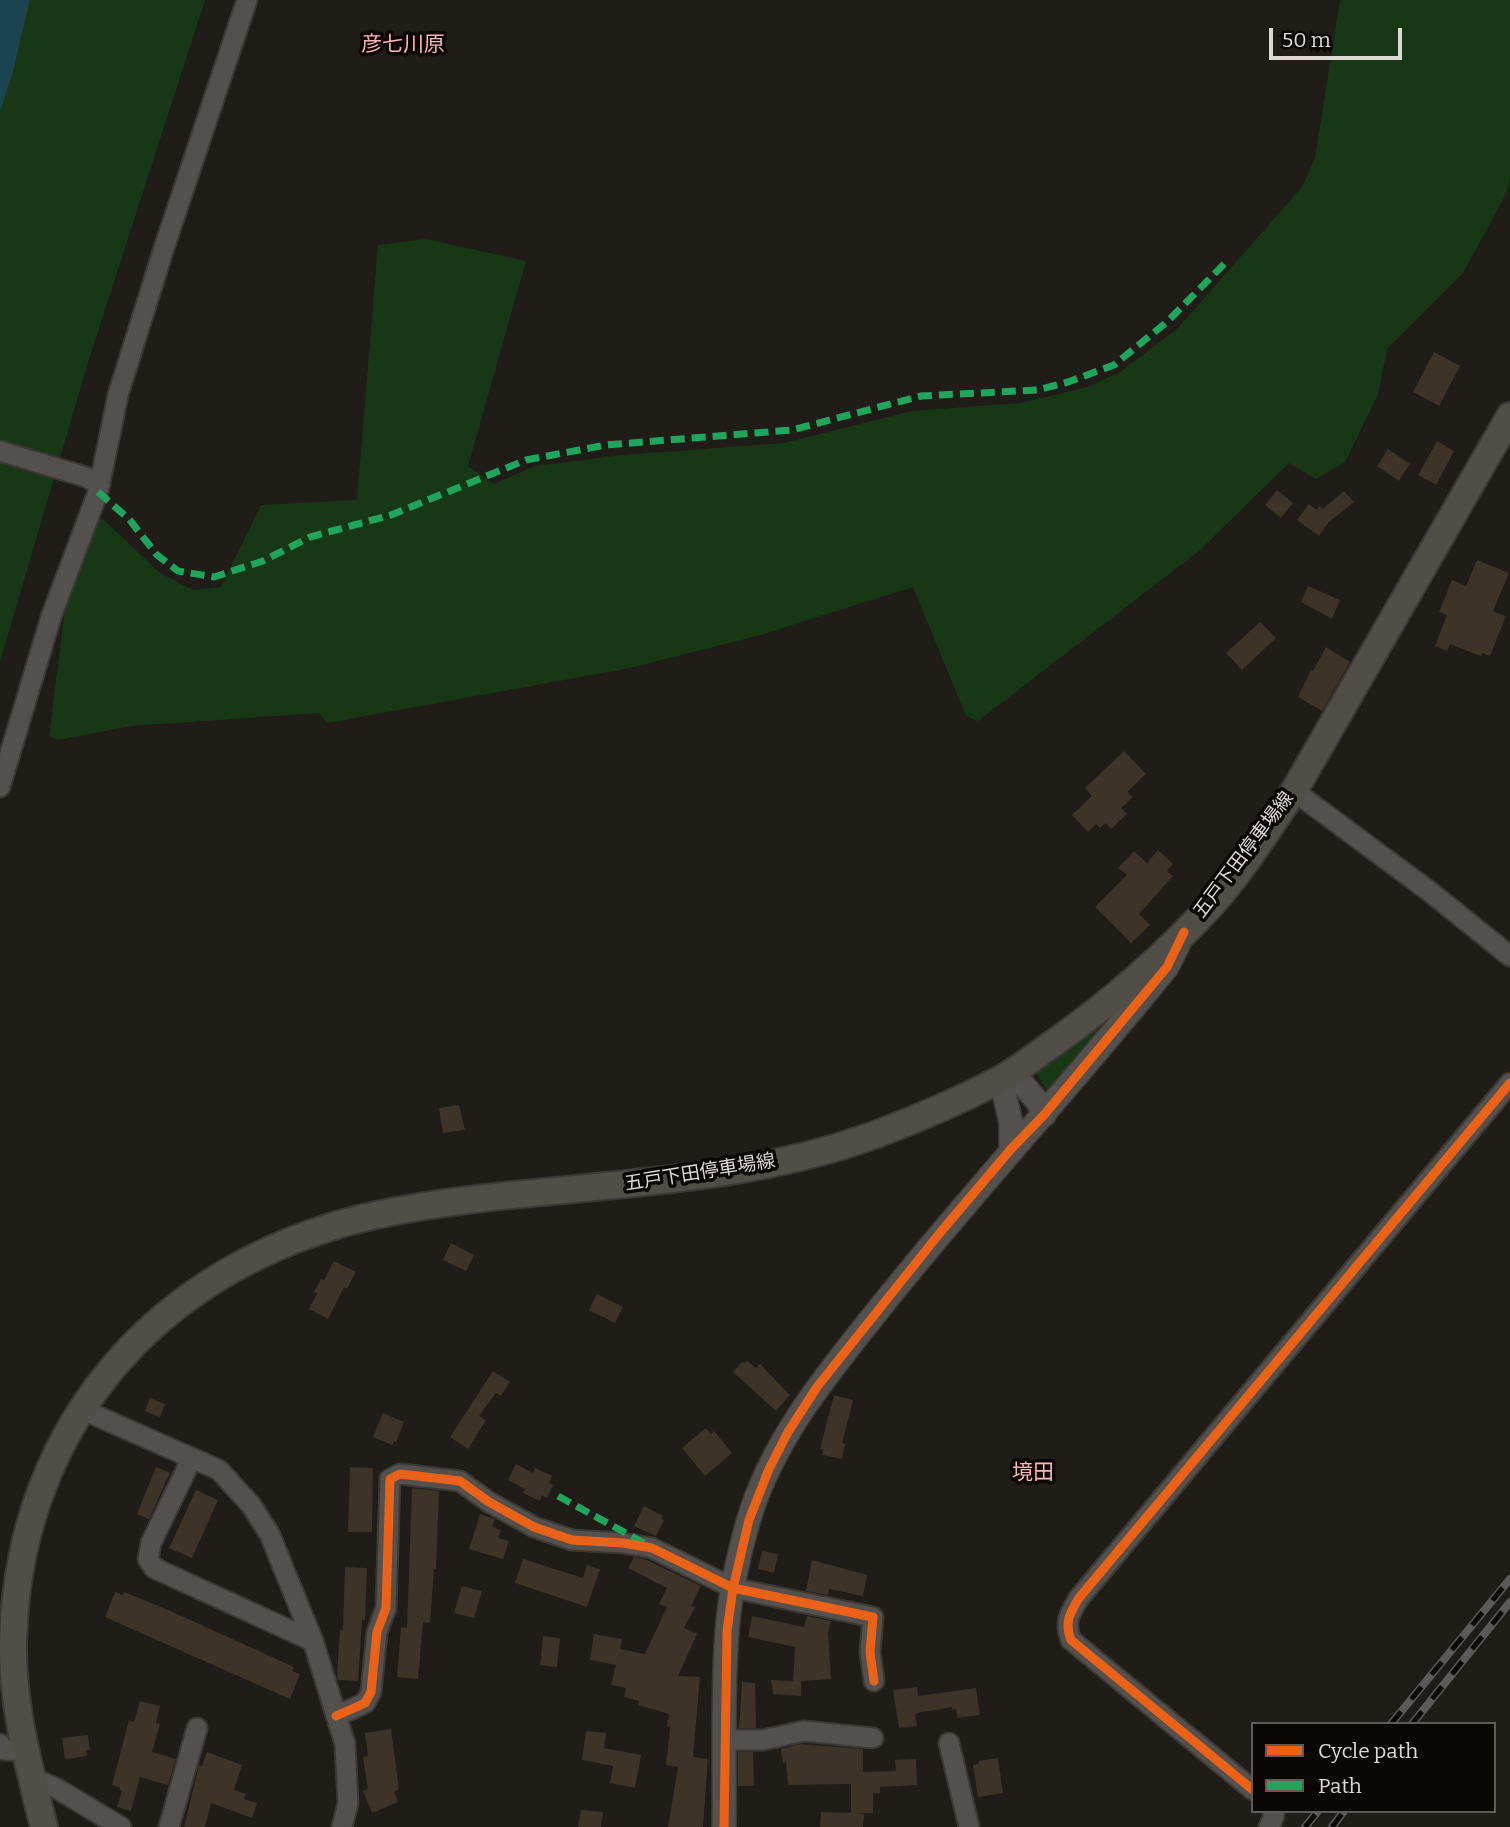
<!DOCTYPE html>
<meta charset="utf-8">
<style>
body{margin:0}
#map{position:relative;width:1510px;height:1827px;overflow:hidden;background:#201c18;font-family:Bitter,serif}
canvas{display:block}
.legend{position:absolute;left:1251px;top:1722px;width:245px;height:91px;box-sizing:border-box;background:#0b0705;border:2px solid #5f5b58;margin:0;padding:9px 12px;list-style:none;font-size:21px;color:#ded8d4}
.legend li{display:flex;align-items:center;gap:14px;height:35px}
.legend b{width:35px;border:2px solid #5f5b58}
.scale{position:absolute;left:1269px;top:28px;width:133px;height:32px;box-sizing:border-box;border:4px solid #ded8d4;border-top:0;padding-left:9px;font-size:21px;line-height:24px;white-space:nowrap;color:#ded8d4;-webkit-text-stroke:5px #0b0705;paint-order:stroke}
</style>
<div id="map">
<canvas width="1510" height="1827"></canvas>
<ul class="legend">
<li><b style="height:9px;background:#ea6118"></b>Cycle path</li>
<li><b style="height:9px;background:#20a55d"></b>Path</li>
</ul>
<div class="scale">50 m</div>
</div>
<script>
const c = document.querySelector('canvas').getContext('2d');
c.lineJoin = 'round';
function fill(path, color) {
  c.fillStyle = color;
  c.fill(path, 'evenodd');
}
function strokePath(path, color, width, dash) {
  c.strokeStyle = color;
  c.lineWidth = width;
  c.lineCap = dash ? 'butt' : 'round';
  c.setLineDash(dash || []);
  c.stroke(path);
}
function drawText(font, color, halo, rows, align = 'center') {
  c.font = font + ' Bitter,"Noto Sans JP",serif';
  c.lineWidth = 7;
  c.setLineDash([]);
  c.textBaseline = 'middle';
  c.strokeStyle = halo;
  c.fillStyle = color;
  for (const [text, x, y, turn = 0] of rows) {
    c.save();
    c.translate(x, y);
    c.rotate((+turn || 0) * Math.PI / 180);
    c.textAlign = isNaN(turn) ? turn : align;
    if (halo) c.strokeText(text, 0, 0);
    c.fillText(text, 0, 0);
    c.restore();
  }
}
fill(new Path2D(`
 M30,0H205L90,356L0,662V112L13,72Z
 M1340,0H1510V178L1506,194L1463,273L1387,349L1378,395L1345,462L1316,479L1289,463L1199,551L978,721L966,716L913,587L757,636L630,668L327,723L319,713L131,726L58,740L49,736L65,608L96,518L104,520L160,573L193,590L221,587L261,505L357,500L378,245L426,239L526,261L468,466L494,484L535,466L623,455L784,443L912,411L1021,403L1087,387L1120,372L1178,328L1302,187L1315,158Z
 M1108,1017L1113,1024L1055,1091L1047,1090L1037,1075V1067Z`), '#183815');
fill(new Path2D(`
 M0,0H30L13,72L0,112Z`), '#1a4550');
fill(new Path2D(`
 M1434,352L1460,366L1439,406L1413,392Z
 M1437,441L1454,451L1436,485L1418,475Z
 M1388,449L1410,464L1399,481L1377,466Z
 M1277,490L1293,503L1281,518L1265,505Z
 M1344,491L1354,502L1328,523L1319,536L1297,520L1309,504L1317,510L1319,506L1323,509Z
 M1477,560L1509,573L1493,611L1506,616L1490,656L1482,653L1481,656L1450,644L1447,651L1435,646L1447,615L1439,612L1452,580L1466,586Z
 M1308,586L1340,600L1332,619L1301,602Z
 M1260,622L1276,638L1242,670L1226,653Z
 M1326,647L1350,662L1322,711L1298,697L1311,670L1313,671Z
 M1124,751L1146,774L1127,792L1133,797L1121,808L1127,814L1111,829L1106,823L1100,828L1096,824L1088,832L1072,815L1092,796L1085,788Z
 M1158,850L1173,864L1167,871L1173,876L1139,914L1150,925L1131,943L1095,907L1127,875L1118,868L1134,851L1147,863Z
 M459,1105L465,1130L443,1133L439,1108Z
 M451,1243L474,1255L466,1271L443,1260Z
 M334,1261L356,1272L347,1289L344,1287L328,1319L309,1309L317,1294L314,1292L321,1279L324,1280Z
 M597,1294L623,1307L615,1323L589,1310Z
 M747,1361L756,1368L760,1364L790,1395L776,1411L733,1372L742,1362L745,1363Z
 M493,1371L510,1382L501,1396L496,1393L479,1416L486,1420L468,1449L450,1437Z
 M834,1395L853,1400L842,1443L845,1444L842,1459L822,1455L823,1449H820Z
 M150,1398L165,1404L160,1417L145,1411Z
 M383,1413L404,1422L396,1442L394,1441L392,1445L373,1437Z
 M706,1428L711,1434L714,1431L732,1453L705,1476L682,1448Z
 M516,1464L533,1473L535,1468L552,1476L549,1483L553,1485L547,1498L542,1495L540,1501L523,1493L525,1489L508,1480Z
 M156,1467L170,1473L149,1519L137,1514Z
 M350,1467L373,1468L372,1532H348Z
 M412,1488L439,1491L436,1569H434L430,1623L423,1622L418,1679L397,1677L401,1627L407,1628Z
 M196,1490L218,1500L192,1558L169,1548Z
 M644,1506L663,1516L661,1519L664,1520L656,1536L634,1526Z
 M480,1514L495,1519L492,1527L501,1530L498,1538L509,1541L503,1559L469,1549Z
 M762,1551L778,1554L774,1573L758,1569Z
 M634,1557L647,1560L701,1586L691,1606L695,1607L684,1628L697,1634L678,1676L700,1677L693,1757L708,1759L703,1827H668L678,1767L666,1765L670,1727L667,1726L669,1714L638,1705L639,1701L624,1697L626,1688L611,1685L616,1665L590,1660L594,1634L622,1639L620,1649L645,1654L667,1607L659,1604L667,1588L628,1568Z
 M523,1559L583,1578L587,1565L600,1569L587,1607L515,1583Z
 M812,1560L867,1575L863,1596L829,1589L828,1595L806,1591Z
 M345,1567L367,1568L365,1620H362L358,1681L338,1680L337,1677L340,1630H343Z
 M462,1586L482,1591L474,1618L454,1613Z
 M115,1592L123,1595L124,1592L166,1609L294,1667L292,1671L300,1674L290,1699L105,1617Z
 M752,1616L804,1627L807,1616L831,1621L828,1632L831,1679L801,1681V1696L773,1694L771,1680L793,1681L795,1647L748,1637Z
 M543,1636L560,1638L557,1667L540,1665Z
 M742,1682L755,1683L756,1728H739Z
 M917,1687L918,1696L976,1688L980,1715L957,1718L956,1709L952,1710V1707L917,1713L915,1715L917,1726L899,1728L893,1690Z
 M140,1701L160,1706L156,1723L160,1724L152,1752L176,1759L168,1785L140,1777L131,1811L117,1807L122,1791L120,1790V1788L112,1785L129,1720L134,1722Z
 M391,1729L399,1789L394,1792L398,1802L372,1813L363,1791L368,1789L363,1757L368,1756L365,1733Z
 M586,1731L606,1733L604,1748L641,1755L635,1788L610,1783L613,1766L582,1760Z
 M88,1735L90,1750H86L87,1756L65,1759L62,1738Z
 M800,1744L863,1749V1772L896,1771L895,1760L916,1759L917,1785L880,1787V1793H873V1813H858L864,1814L863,1827H820L821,1812L851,1813V1784L788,1785L786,1762L783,1763L781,1749Z
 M207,1752L242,1765L234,1790L246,1794L244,1799L257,1803L252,1818L211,1803L205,1827H184L199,1765L202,1766Z
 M738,1752H753L754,1786H738Z
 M998,1758L1003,1793L978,1797L973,1765L979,1764V1761Z
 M581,1810L603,1812L601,1827H578Z`), '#3d3327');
const minor = new Path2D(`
 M0,451L86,477L100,485
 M0,787L51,617L98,492L118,395L164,248L247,0
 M1294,791L1429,891L1510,956
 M81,1409L219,1470L251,1505L270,1535L313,1641L345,1744L348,1803L342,1827
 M192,1458L151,1543L148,1559L154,1568L313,1641
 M336,1716L365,1703L371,1692L377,1632L386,1608L390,1479L400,1474L460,1481L489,1502L534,1527L572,1540L623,1543L652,1548L733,1588L873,1617L870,1652L874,1681
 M725,1740H763L804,1731L873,1738
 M949,1743L969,1827
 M0,1744L4,1750L26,1751
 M32,1778L56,1788L121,1827
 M1253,1790L1071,1640C1064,1622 1070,1613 1079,1598L1510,1083
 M169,1827L197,1728
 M1269,1827L1274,1816L1273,1811`);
const tertiary = new Path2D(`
 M1012,1072L1038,1102L1044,1115
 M1001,1080L1011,1123V1149
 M724,1827C725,1762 722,1696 727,1631C730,1595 738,1557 748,1522C773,1436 833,1367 887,1299C978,1186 1076,1080 1167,967L1179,943`);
const secondary = new Path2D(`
 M44,1827C29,1767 12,1705 13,1644C17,1416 171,1254 391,1212C552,1181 721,1192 877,1134C917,1119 959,1101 997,1081C1016,1072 1033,1057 1051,1045C1109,1004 1164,957 1212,904C1243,870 1268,829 1294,791L1510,416`);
strokePath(minor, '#3c3836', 23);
strokePath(tertiary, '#3c3836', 26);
strokePath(secondary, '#3c3836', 30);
strokePath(minor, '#54504e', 19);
strokePath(tertiary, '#54504e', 23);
strokePath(secondary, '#514d47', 26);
const rail = new Path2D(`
 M1391,1724L1510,1579
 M1412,1724L1510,1602
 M1305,1827L1318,1811
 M1332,1827L1344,1811`);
strokePath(rail, '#5c5a58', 8);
strokePath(rail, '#0b0705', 5, [16]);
strokePath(new Path2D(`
 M98,492L129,519L157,555L178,571L214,577L263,561L310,537L391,515L526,460L606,445L792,430L921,396L1037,390L1068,382L1114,365L1167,322L1229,259
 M558,1496L644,1543`), '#20a55d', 7, [14, 7]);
strokePath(new Path2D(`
 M336,1716L365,1703L371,1692L377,1632L386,1608L390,1479L400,1474L460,1481L489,1502L534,1527L572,1540L623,1543L652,1548L733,1588L873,1617L870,1652L874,1681
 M1253,1790L1071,1640C1064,1622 1070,1613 1079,1598L1510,1083
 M724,1827L727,1631L733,1588L749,1520L769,1469L788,1432L817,1387L939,1234L1011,1149L1044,1115L1167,967L1184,932`), '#ea6118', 9);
drawText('19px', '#ded8d4', '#0b0705', [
 ["五戸下田停車場線",1244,855,-53],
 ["五戸下田停車場線",700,1173,-9]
]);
drawText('21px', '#f9b5b4', '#0b0705', [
 ["彦七川原",403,45],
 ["境田",1033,1473]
]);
</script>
